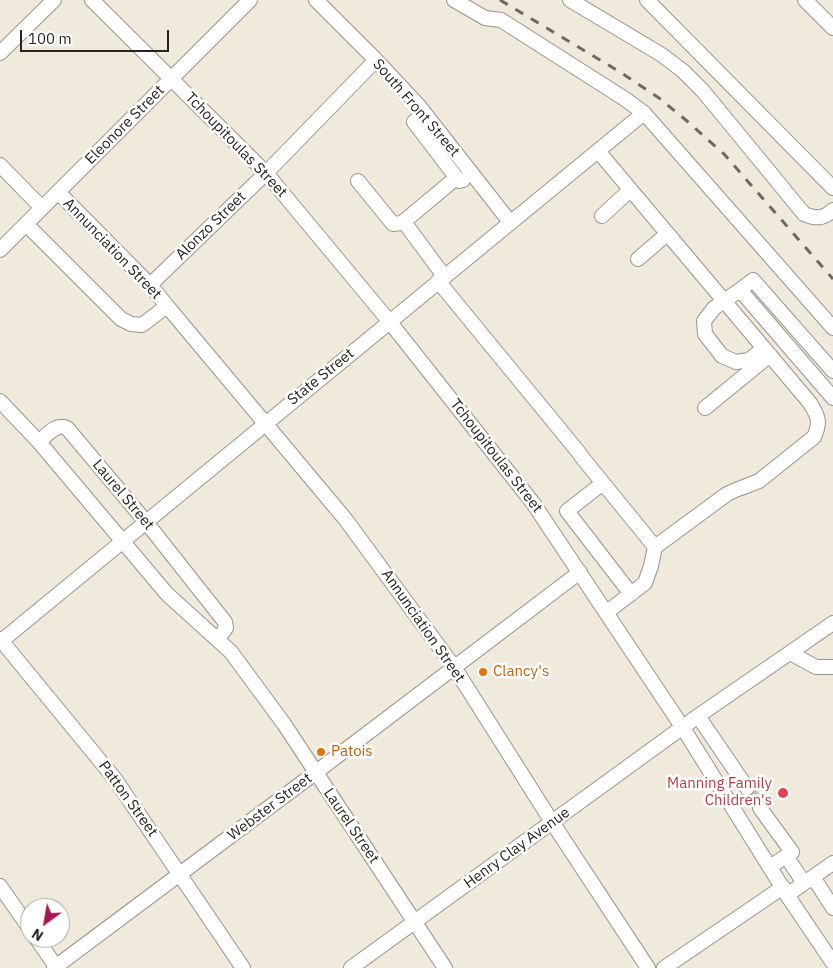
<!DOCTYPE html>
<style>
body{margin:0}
#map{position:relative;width:833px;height:968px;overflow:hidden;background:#efeadc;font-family:"IBM Plex Sans",sans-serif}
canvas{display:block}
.north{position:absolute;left:20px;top:898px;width:50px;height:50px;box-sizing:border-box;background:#fff;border:1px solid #a8a7a5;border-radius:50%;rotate:212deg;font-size:14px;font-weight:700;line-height:20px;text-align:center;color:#26241f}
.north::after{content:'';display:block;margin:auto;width:18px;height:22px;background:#a71654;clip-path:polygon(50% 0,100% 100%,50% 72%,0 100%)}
.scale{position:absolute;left:20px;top:30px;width:149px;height:22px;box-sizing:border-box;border:2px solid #26241f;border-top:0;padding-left:6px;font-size:15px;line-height:18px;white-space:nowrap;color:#26241f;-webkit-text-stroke:4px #fff;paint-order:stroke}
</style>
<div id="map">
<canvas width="833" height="968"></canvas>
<div class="north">N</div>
<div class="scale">100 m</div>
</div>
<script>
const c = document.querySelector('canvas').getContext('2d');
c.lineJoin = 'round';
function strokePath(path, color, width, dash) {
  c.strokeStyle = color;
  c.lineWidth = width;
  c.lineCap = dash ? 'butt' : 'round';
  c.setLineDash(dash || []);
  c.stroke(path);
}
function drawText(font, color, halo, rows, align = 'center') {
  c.font = font + ' "IBM Plex Sans",sans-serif';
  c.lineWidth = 5;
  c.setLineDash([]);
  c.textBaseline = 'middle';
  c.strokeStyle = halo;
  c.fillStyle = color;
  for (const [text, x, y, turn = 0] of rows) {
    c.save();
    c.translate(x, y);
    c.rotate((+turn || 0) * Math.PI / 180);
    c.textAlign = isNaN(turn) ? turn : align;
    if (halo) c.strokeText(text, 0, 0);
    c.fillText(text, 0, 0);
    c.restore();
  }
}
strokePath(new Path2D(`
 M747,788L760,808`), '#c7c2b6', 14, [14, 7]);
const minor = new Path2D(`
 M92,0L266,173L389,321L533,503L683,728L787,895L833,963
 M316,0L376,60L419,106L510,222
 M454,0L485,18L501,20L625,99L644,113L833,328
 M570,0L662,55L683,71L703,91L804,214C816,219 823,219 833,210
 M647,0L833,188
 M805,0L833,28
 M0,53L54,0
 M424,113L414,122L459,181L463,180
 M598,151L810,403C818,416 821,422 814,437L759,481L741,488
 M0,165L42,208
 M358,181L393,224L402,223L456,178
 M58,192L150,285L167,306
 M602,216L630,190
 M404,222L444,276
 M26,224L121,319L131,324L142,325L167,306L346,520L454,667L552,822L648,968
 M0,250L250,0
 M638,259L667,234
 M438,281L580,454
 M150,285L266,173L376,60
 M740,290L753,280L833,371
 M764,348L749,360L736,362L722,356L705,334L704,321L714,308L740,290L833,398
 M0,401L39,442L167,594L231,652L284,724L445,968
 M705,408L770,355
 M39,442C47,435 56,423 67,428L146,522L225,622L226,628L218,639
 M581,456L655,547
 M603,483L567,511L631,594
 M607,612L645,583L651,566L655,547L727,494L738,489
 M0,639L115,779L243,968
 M0,642L644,113
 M790,653L816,667H833
 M698,716L747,788
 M760,808L792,852L770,867
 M786,856L804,883
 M813,877L833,908
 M0,886L30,929
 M787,895L833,863
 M36,938L57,968
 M54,968L315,773L580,572
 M351,968L698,716L833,623
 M664,968L783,887`);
strokePath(minor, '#9a9589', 16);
strokePath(minor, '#fff', 14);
strokePath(new Path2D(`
 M500,0L620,72L659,98L687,121L724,154L833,279`), '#6c6961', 3, [9, 9]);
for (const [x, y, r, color] of [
 [483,672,5,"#e8710a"],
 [321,752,5,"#e8710a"],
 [783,793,6,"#e0444e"]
]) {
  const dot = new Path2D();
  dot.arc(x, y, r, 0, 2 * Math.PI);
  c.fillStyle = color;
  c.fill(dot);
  strokePath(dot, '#fff', 2);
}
drawText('15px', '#26241f', '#fff', [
 ["South Front Street",416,108,49],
 ["Eleonore Street",125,125,-45],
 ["Tchoupitoulas Street",236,145,46],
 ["Alonzo Street",211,226,-44],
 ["Annunciation Street",112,249,46],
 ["State Street",321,377,-39],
 ["Tchoupitoulas Street",496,456,52],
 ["Laurel Street",123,495,50],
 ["Annunciation Street",423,626,55],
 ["Patton Street",128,799,54],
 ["Webster Street",270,807,-37],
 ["Laurel Street",351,826,56],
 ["Henry Clay Avenue",517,848,-36]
]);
drawText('15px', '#c56008', '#fff', [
 ["Clancy's",493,672],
 ["Patois",331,752]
], 'left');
drawText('15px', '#be3a42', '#fff', [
 ["Manning Family",772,784],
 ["Children's",772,801]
], 'right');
</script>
